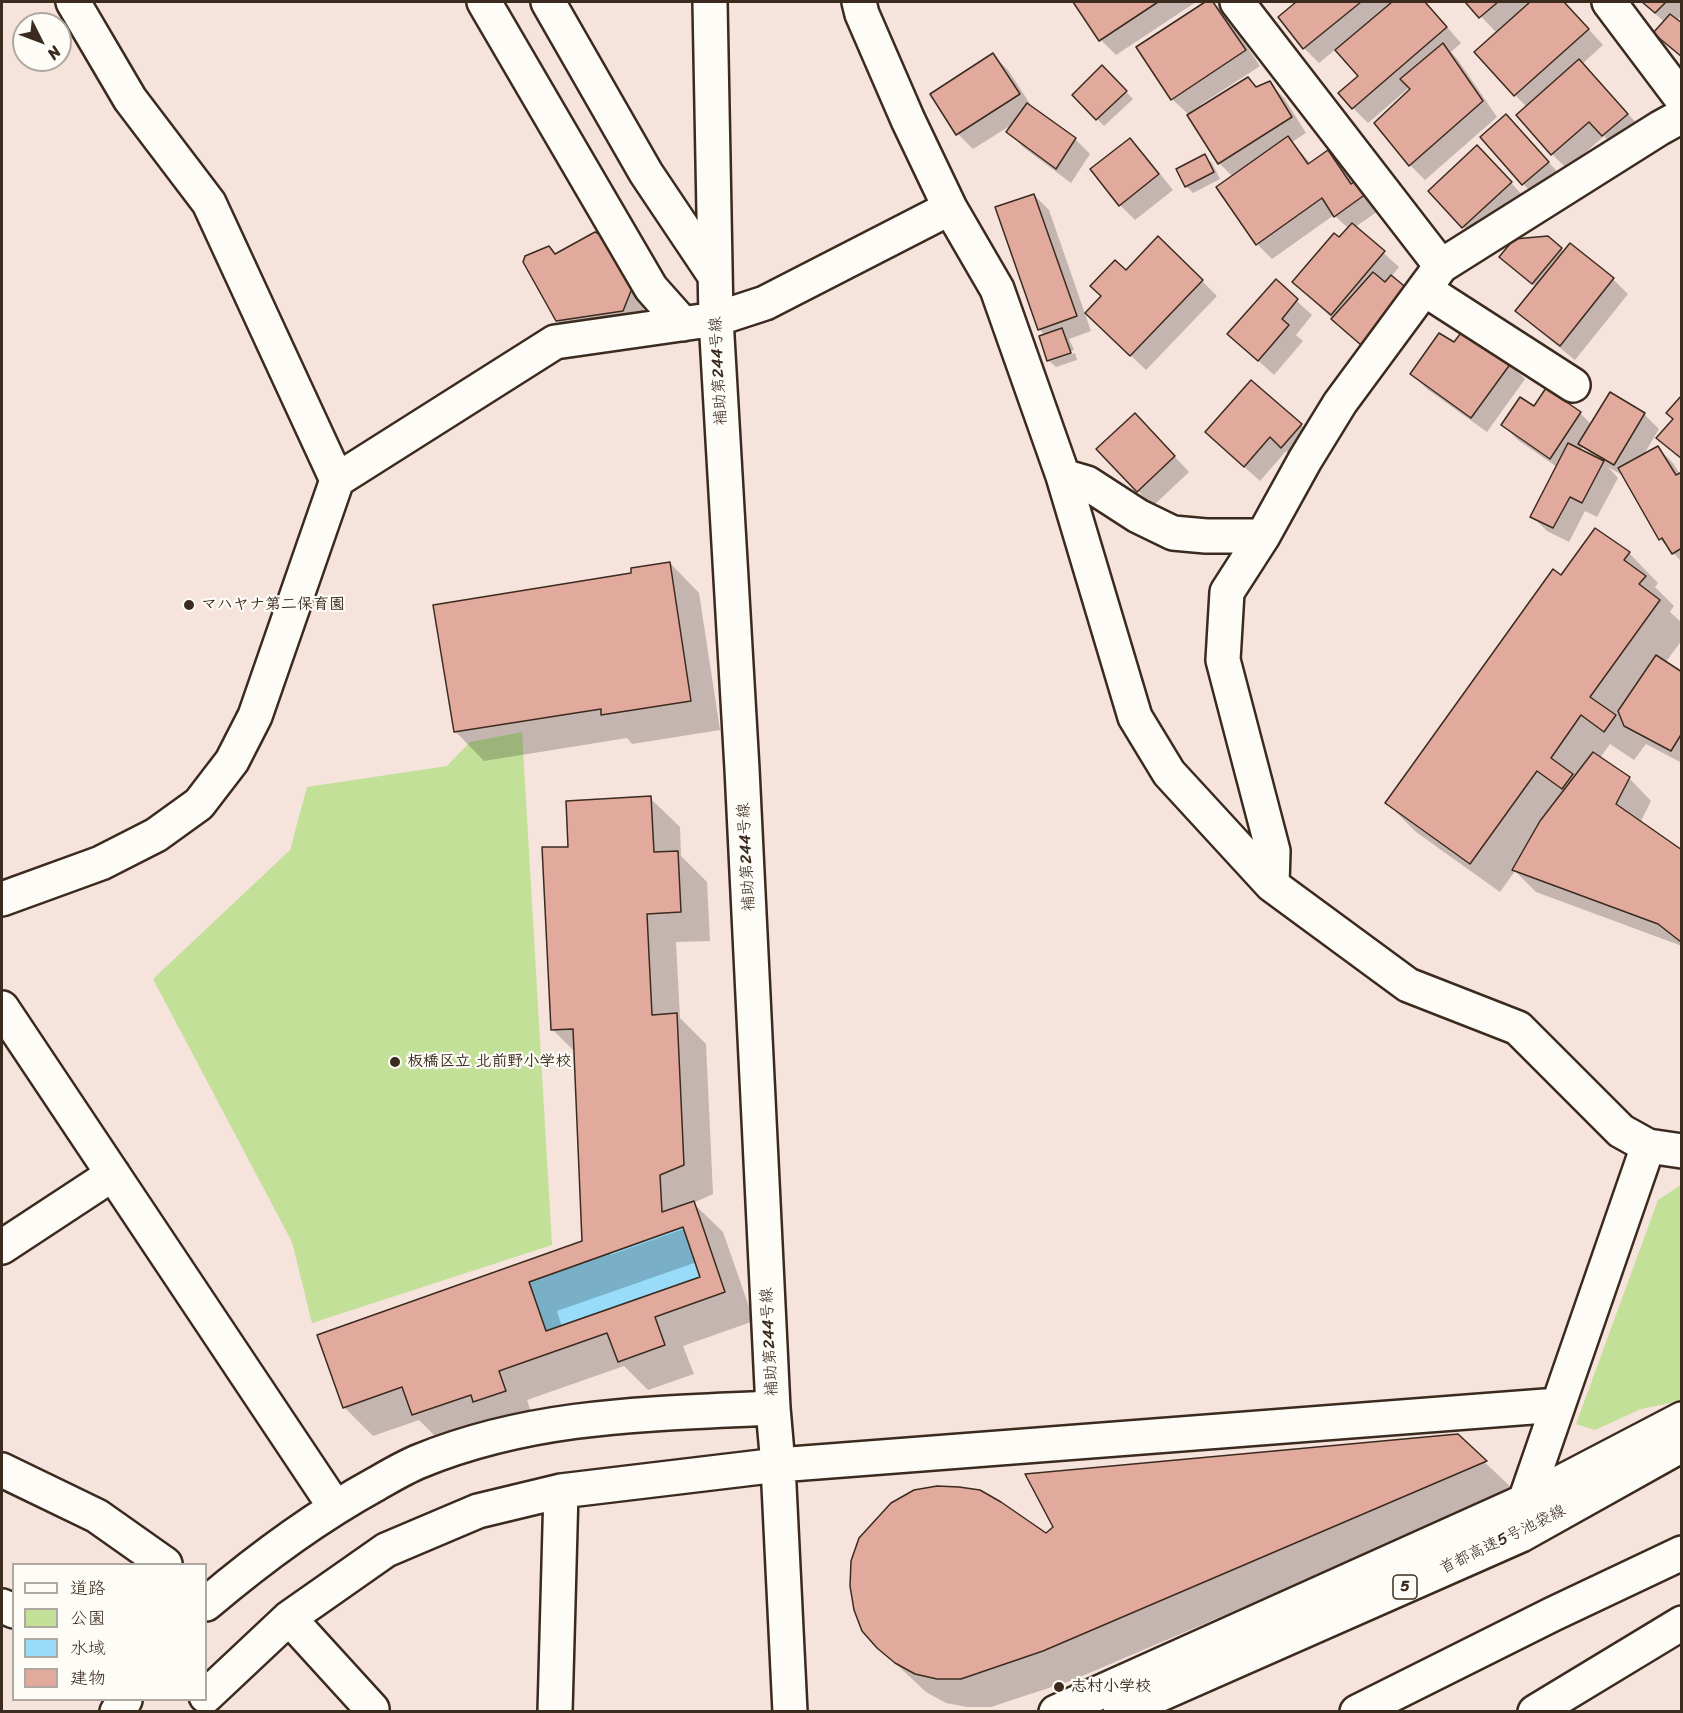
<!DOCTYPE html>
<meta charset="utf-8">
<style>
body{margin:0}
#map{position:relative;width:1683px;height:1713px;overflow:hidden;background:#f5e3dc;font-family:Sriracha,"Klee One",sans-serif}
canvas{display:block}
.frame{position:absolute;inset:0;border:3px solid #3b2a1e;pointer-events:none}
.legend{position:absolute;left:12px;top:1563px;width:195px;height:138px;box-sizing:border-box;background:#fdfcf7;border:2px solid #afa8a0;margin:0;padding:8px 10px;list-style:none;font-size:18px;color:#3b2a1e}
.legend li{display:flex;align-items:center;gap:12px;height:30px}
.legend b{width:30px;border:2px solid #afa8a0}
.north{position:absolute;left:12px;top:12px;width:60px;height:60px;box-sizing:border-box;background:#fdfcf7;border:2px solid #afa8a0;border-radius:50%;rotate:132deg;font-size:16px;font-weight:700;line-height:24px;text-align:center;color:#3b2a1e}
.north::after{content:'';display:block;margin:auto;width:21px;height:27px;background:#3b2a1e;clip-path:polygon(50% 0,100% 100%,50% 72%,0 100%)}
</style>
<div id="map">
<canvas width="1683" height="1713"></canvas>
<div class="frame"></div>
<ul class="legend">
<li><b style="height:8px;background:#fdfcf7"></b>道路</li>
<li><b style="height:16px;background:#c3e098"></b>公園</li>
<li><b style="height:16px;background:#98dcfa"></b>水域</li>
<li><b style="height:16px;background:#e2aa9c"></b>建物</li>
</ul>
<div class="north">N</div>
</div>
<script>
const c = document.querySelector('canvas').getContext('2d');
c.lineJoin = 'round';
function fill(path, color) {
  c.fillStyle = color;
  c.fill(path, 'evenodd');
}
function strokePath(path, color, width, dash) {
  c.strokeStyle = color;
  c.lineWidth = width;
  c.lineCap = dash ? 'butt' : 'round';
  c.setLineDash(dash || []);
  c.stroke(path);
}
function drawText(font, color, halo, rows, align = 'center') {
  c.font = font + ' Sriracha,"Klee One",sans-serif';
  c.lineWidth = 4.5;
  c.setLineDash([]);
  c.textBaseline = 'middle';
  c.strokeStyle = halo;
  c.fillStyle = color;
  for (const [text, x, y, turn = 0] of rows) {
    c.save();
    c.translate(x, y);
    c.rotate((+turn || 0) * Math.PI / 180);
    c.textAlign = isNaN(turn) ? turn : align;
    if (halo) c.strokeText(text, 0, 0);
    c.fillText(text, 0, 0);
    c.restore();
  }
}
fill(new Path2D(`
 M522,732L552,1245L312,1323L292,1242L153,979L290,850L307,787L447,766L470,742Z
 M1681,1185V1401L1641,1409L1595,1430L1576,1424L1658,1200Z`), '#c3e098');
const water = new Path2D(`
 M683,1227L700,1277L546,1331L529,1282Z`);
fill(water, '#98dcfa');
strokePath(water, '#7395a2', 1.5);
fill(new Path2D(`
 M1075,2H1196L1116,55L1101,40Z
 M1208,2H1212L1226,15L1260,66L1200,105L1202,108L1248,79L1258,88L1269,82L1284,98L1306,133L1292,142L1311,164L1328,152L1343,167L1354,183L1384,207L1355,227L1399,267L1391,277L1376,359L1309,297L1339,240L1349,229L1334,215L1272,259L1257,244L1233,177L1219,163L1188,114L1172,99L1138,48Z
 M1298,2H1425L1461,43L1451,52L1458,60L1497,117L1425,180L1410,165L1376,123L1412,89L1410,87L1368,123L1353,108L1360,76L1336,49L1319,63L1304,48L1280,17Z
 M1467,2H1564L1603,45L1582,64L1642,129L1618,150L1604,136L1567,169L1552,154L1527,107L1515,95L1497,33Z
 M1641,2H1682V16L1676,21L1665,22Z
 M993,55L1008,70L1034,110L1075,139L1090,154L1071,183L1023,147L1008,132L1016,122L973,149L958,134L932,94Z
 M1102,67L1133,99L1104,126L1074,95Z
 M1506,116L1563,178L1538,199L1523,184Z
 M1130,140L1145,155L1173,190L1135,220L1120,205Z
 M1205,156L1212,163L1220,179L1193,193L1186,186Z
 M1492,162L1525,198L1478,242L1430,191Z
 M1034,195L1049,210L1091,331L1069,339L1074,350L1050,358V361L1075,353L1077,360L1056,367L1048,360L1045,335L1039,329Z
 M595,233L647,302L638,326L573,336L557,320L556,255Z
 M1548,237L1564,252L1570,245L1613,279L1628,294L1575,360L1533,326L1517,311L1536,287L1508,264Z
 M1126,272L1202,281L1217,296L1146,370L1102,328Z
 M1276,282L1312,315L1296,335L1303,341L1274,375L1229,334Z
 M1454,344L1510,364L1525,379L1487,432L1427,389L1412,374Z
 M1534,408L1580,413L1592,425L1644,414L1659,429L1643,456L1658,448L1673,463L1680,474H1682V562L1660,539L1624,476L1608,467L1618,478L1597,517L1585,511L1569,542L1547,531L1532,516L1557,467L1518,440L1503,425ZM1583,446L1594,457L1580,451Z
 M1301,425L1316,440L1297,462L1286,451L1260,481L1222,447Z
 M1150,430L1189,472L1153,506L1138,491Z
 M1629,553L1658,583L1655,587L1674,606L1670,612L1682,623V640L1665,663L1682,674V763L1646,744L1634,760L1610,744L1600,758L1629,778L1651,801L1640,823L1682,852V946L1536,892L1515,871L1500,892L1416,832L1387,803L1561,577Z
 M670,563L699,593L720,730L632,744L627,738L484,761L455,731L633,574Z
 M650,798L680,827L681,856L707,882L710,941L676,942L680,1018L706,1044L713,1194L693,1203L723,1232L754,1321L683,1346L694,1374L648,1390L624,1366L527,1400L534,1420L443,1444L419,1420L373,1436L344,1407L584,1242L576,1053L552,1029L569,848ZM685,1225L686,1228L610,1255V1251ZM697,1262L702,1278L562,1327L557,1311Z
 M1457,1436L1515,1491L1073,1680L991,1707H967L946,1703L926,1692L878,1647L1046,1535Z`), '#0003');
const building = new Path2D(`
 M1073,2H1158L1099,41Z
 M1205,2H1213L1246,50L1171,100L1136,47Z
 M1296,2H1361L1303,49L1278,17Z
 M1392,2H1425L1447,27L1352,109L1338,93L1358,76L1335,50Z
 M1465,2H1498L1479,18Z
 M1530,2H1564L1589,29L1514,96L1474,52Z
 M1642,2H1666L1655,13Z
 M1670,14L1682,23V57L1653,33Z
 M1443,43L1483,101L1409,166L1374,123L1410,89L1400,79Z
 M993,53L1020,94L956,135L930,94Z
 M1579,59L1628,114L1602,136L1589,122L1551,155L1516,115Z
 M1102,65L1127,91L1096,120L1072,95Z
 M1248,77L1256,87L1270,81L1292,117L1218,164L1187,115Z
 M1027,103L1076,138L1056,169L1006,132Z
 M1506,114L1549,162L1522,185L1480,137Z
 M1288,136L1308,164L1328,150L1351,184L1360,178L1370,191L1334,217L1322,198L1256,245L1216,187Z
 M1130,138L1159,174L1119,206L1090,169Z
 M1477,145L1512,182L1462,228L1428,191Z
 M1205,154L1214,172L1185,187L1176,169Z
 M1034,194L1077,316L1038,330L995,207Z
 M1352,223L1385,251L1331,315L1292,282L1334,233L1339,237Z
 M595,232L607,238L633,286L623,311L556,321L523,262L525,256L549,246L555,254Z
 M1158,236L1203,280L1130,356L1085,313L1101,296L1090,286L1115,260L1126,270Z
 M1548,236L1562,248L1532,284L1499,257L1514,239Z
 M1570,243L1614,278L1560,346L1515,311Z
 M1373,272L1385,282L1391,275L1409,290L1361,345L1331,319Z
 M1276,279L1298,299L1282,319L1289,325L1258,361L1227,334Z
 M1062,328L1071,353L1047,361L1039,336Z
 M1464,329L1511,363L1471,418L1410,374L1439,333L1454,342Z
 M1251,380L1302,424L1281,448L1270,437L1244,467L1205,432Z
 M1546,388L1581,412L1550,459L1501,425L1520,397L1534,406Z
 M1610,392L1645,413L1614,465L1578,444Z
 M1682,395V459L1656,438L1673,419L1666,413Z
 M1135,413L1175,456L1137,492L1096,449Z
 M1568,443L1604,461L1582,503L1570,497L1553,528L1530,517Z
 M1658,446L1676,475L1682,472V548L1672,554L1662,538L1659,540L1618,468Z
 M1595,528L1630,552L1624,560L1646,576L1639,584L1660,600L1590,697L1616,715L1604,732L1581,715L1551,758L1573,774L1562,789L1537,771L1470,864L1385,803L1553,569L1561,575Z
 M670,562L691,701L601,715V709L454,732L433,605L631,573V568Z
 M1656,655L1682,672V733L1671,751L1624,726L1618,711Z
 M1593,752L1630,777L1616,804L1682,850L1681,942L1658,924L1512,870L1540,821Z
 M651,796L654,852L678,851L681,912L647,914L652,1015L677,1013L684,1165L660,1175L662,1212L694,1201L725,1292L655,1317L665,1345L618,1362L607,1333L499,1371L506,1391L473,1402L471,1395L412,1415L402,1387L343,1408L317,1335L582,1241L573,1029L551,1030L542,847H568L566,801ZM683,1227L700,1277L546,1331L529,1282Z
 M1458,1434L1487,1461L1043,1651L961,1679H937L915,1674L895,1663L877,1648L862,1631L854,1610L850,1586L851,1561L859,1538L891,1503L914,1490L937,1486L959,1487L980,1490L1001,1502L1046,1533L1053,1527L1025,1474Z`);
fill(building, '#e2aa9c');
strokePath(building, '#3b2a1e', 1.5);
const minor = new Path2D(`
 M73,2L130,99L209,203L337,480
 M484,2L651,288L683,324
 M548,2L646,173L715,276
 M710,2L716,319L742,769L773,1408L778,1465L790,1712
 M859,2L862,14L908,120L950,208L997,289L1063,476L1135,717L1169,773L1272,885L1408,985L1518,1028L1621,1131L1648,1146L1682,1151
 M1237,2L1441,266
 M1609,2L1682,99
 M1424,289L1573,385
 M1063,476L1087,483L1138,516L1173,533L1206,536H1263
 M1272,885L1273,851L1223,660L1227,592L1263,536L1305,460L1340,403L1441,266L1660,128L1682,116
 M2,899L101,863L156,835L199,804L232,761L255,716L337,480L555,342L716,319L765,303L950,208
 M2,1008L335,1507
 M2,1247L113,1174
 M2,1470L97,1516L165,1564
 M1525,1501L1648,1146
 M206,1604C259,1559 314,1518 376,1484C390,1476 405,1467 420,1461C535,1414 651,1414 773,1408
 M2,1606L14,1611
 M289,1618L372,1709V1712
 M206,1696L289,1618L386,1550L478,1511L561,1491L778,1465L1558,1405
 M117,1712L125,1700
 M555,1712L561,1491
 M1056,1712L1525,1501L1682,1419
 M1535,1712L1682,1623`);
const highway = new Path2D(`
 M1120,1712L1521,1535L1682,1445
 M1357,1712L1553,1614L1682,1553`);
strokePath(minor, '#3b2a1e', 38);
strokePath(highway, '#3b2a1e', 38);
strokePath(minor, '#fdfcf7', 33);
strokePath(highway, '#fdfcf7', 33);
for (const [x, y, r, color] of [
 [189,605,6,"#3b2a1e"],
 [395,1062,6,"#3b2a1e"],
 [1059,1687,6,"#3b2a1e"]
]) {
  const dot = new Path2D();
  dot.arc(x, y, r, 0, 2 * Math.PI);
  c.fillStyle = color;
  c.fill(dot);
  strokePath(dot, '#fdfcf7', 2);
}
for (const [x, y, w] of [
 [1405,1587,24]
]) {
  const box = new Path2D();
  box.roundRect(x - w / 2, y - 12, w, 24, 4.5);
  c.fillStyle = '#fdfcf7';
  c.fill(box);
  strokePath(box, '#3b2a1e', 1.5);
}
drawText('bold 15px', '#3b2a1e', null, [
 ["5",1405,1587]
]);
drawText('16px', '#3b2a1e', '#fdfcf7', [
 ["補助第244号線",719,371,-93],
 ["補助第244号線",747,857,-93],
 ["補助第244号線",770,1342,-93],
 ["首都高速5号池袋線",1503,1540,-26]
]);
drawText('bold 16px', '#3b2a1e', '#fdfcf7', [
 ["マハヤナ第二保育園",201,605],
 ["板橋区立 北前野小学校",407,1062],
 ["志村小学校",1071,1687]
], 'left');
</script>
